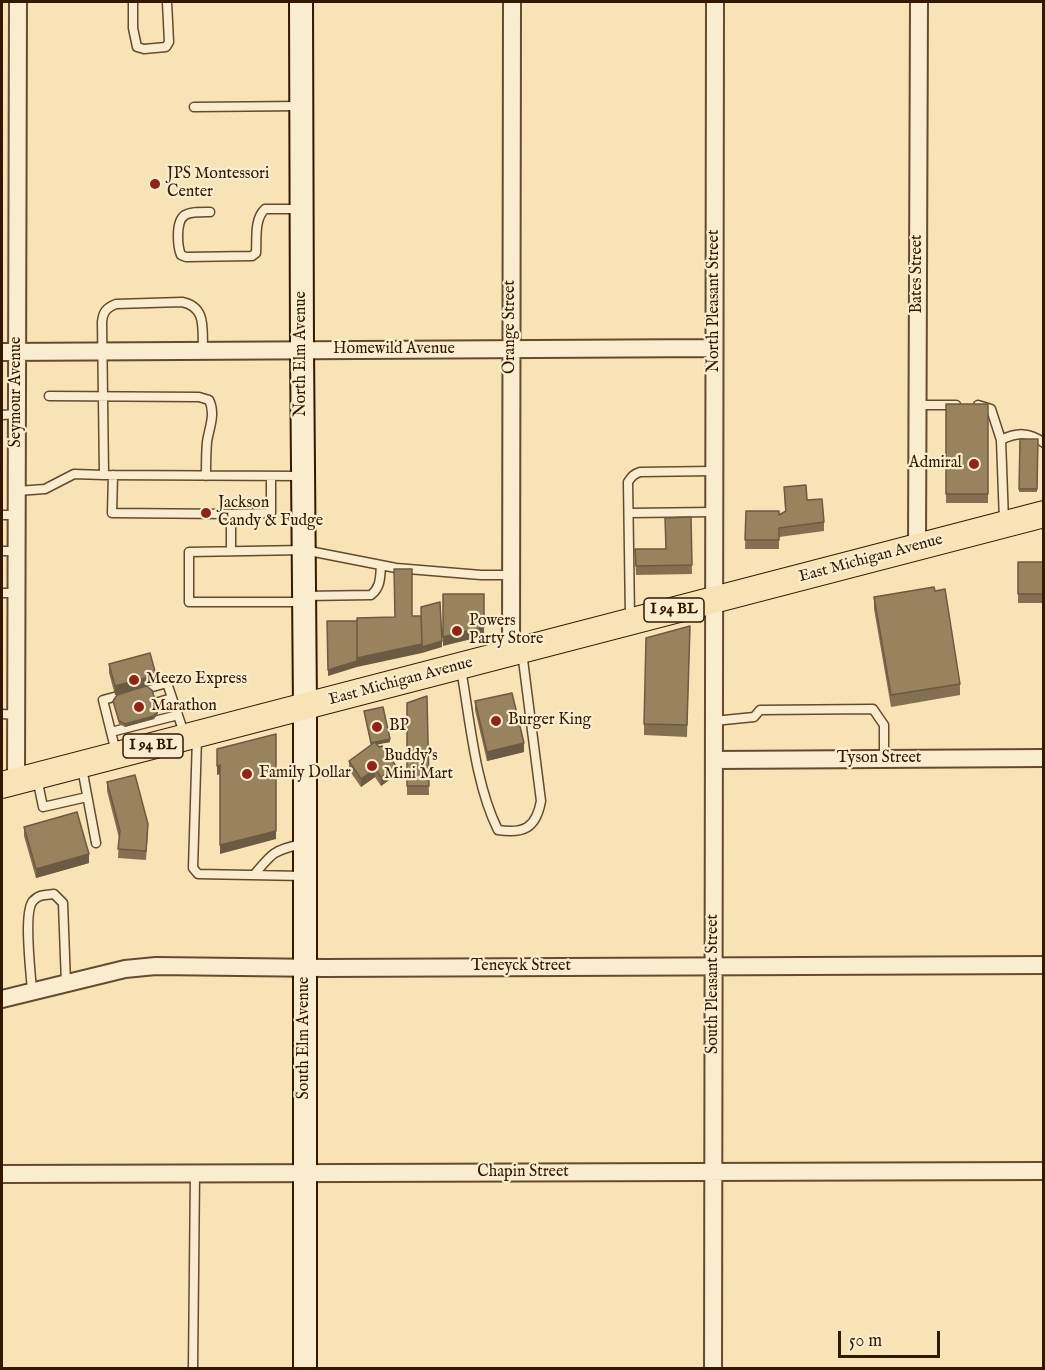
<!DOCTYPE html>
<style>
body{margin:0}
#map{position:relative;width:1045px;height:1370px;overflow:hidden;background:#f7e3b5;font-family:"IM FELL English",serif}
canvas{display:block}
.frame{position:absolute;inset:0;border:3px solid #331800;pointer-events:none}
.scale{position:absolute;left:838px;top:1331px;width:102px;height:27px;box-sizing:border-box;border:3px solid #331800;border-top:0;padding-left:8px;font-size:18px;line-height:21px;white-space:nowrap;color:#331800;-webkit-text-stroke:4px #faedcf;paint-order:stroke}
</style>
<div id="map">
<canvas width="1045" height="1370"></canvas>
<div class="frame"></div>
<div class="scale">50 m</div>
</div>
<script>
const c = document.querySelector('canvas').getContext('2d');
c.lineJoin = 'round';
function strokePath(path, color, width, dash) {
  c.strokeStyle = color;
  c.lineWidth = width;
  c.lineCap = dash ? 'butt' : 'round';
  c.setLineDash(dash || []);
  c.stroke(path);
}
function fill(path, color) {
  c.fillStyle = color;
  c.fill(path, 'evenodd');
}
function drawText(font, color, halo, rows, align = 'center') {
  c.font = font + ' "IM FELL English",serif';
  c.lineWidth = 4.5;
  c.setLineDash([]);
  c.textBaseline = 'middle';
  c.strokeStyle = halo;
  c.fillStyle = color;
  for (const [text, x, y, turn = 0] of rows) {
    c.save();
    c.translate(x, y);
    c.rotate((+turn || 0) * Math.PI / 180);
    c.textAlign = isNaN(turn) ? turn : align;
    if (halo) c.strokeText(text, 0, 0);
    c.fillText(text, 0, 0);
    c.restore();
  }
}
const lane = new Path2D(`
 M133,2V28L137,47L144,49L166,47L169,42L167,2
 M194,107L301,106
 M210,212C188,212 178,211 178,236C178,243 178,248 181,255L186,257L252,256L256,253C257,239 254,219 265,209H301
 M203,350C202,329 207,307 182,302L116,304C106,308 103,312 102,322L104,475L303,476
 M49,396L199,397L209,400C216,414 209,428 207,442C206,453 206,464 206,476
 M918,405H956
 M978,405L991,409L1001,440
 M2,415L17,414
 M113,475L112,513L231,514
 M17,491L45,489L74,474L104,475
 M629,513L714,512
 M2,515H17
 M1004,521L1001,440C1017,432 1030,432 1044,443
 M2,551H17
 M231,551V514L271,513V476
 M2,593H17
 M305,596L371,595C381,587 380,577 381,566
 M304,602H189V552L304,550L396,568L481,575H511
 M630,618L628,482C632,476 634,474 640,472L714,471
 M461,669C470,720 475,784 498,830C524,834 536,828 541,801L522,652
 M138,691L167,683L185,736
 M155,703L172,698
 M2,714L17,715
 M714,721L754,717L760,710L873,709L884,725V759
 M111,732L178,715
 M197,738L193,868L198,874L303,876
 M116,752L103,700L125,694
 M82,768L96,843
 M37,778L43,807L87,797
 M254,875C272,853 274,850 302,844
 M32,991C31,974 23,912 33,901C39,894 46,895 54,894L63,903L66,984
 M193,1368L195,1173`);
const street = new Path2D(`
 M2,352L714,348
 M917,547L919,2
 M511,653L512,2
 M714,760L1044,758
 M16,782L18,2
 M2,999L125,969L156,966L324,968L1044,965
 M2,1174L1044,1171
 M713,1368L715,2`);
const secondary = new Path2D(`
 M301,2L302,349L305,707V1368`);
const primary = new Path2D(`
 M2,785L1044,514`);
strokePath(lane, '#644b2d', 11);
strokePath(street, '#644b2d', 20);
strokePath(secondary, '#331800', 26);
strokePath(primary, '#331800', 28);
strokePath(lane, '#faedcf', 8);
strokePath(street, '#faedcf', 16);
strokePath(secondary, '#faedcf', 22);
strokePath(primary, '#f7e3b5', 26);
fill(new Path2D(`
 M946,404H988V503H946Z
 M1020,439H1038L1037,492H1019Z
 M784,487L807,500L824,522V531L779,537V549H745L746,511L779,515L785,512Z
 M691,517L692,574L636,575L635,549H665Z
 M1018,562H1044V603H1018Z
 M874,597L960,684V695L891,707L874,609Z
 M690,626L687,737L644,735V724Z
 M109,664L156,684L146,687L158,713L154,719L125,727L119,724L113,701L132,690L115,695L109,673Z
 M427,696L429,795H407V703Z
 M475,701L524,752L487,761L475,710Z
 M364,711L390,742L377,744L396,775L381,786L375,777L361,787L349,770V761L371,745Z
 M107,782L148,833L146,860L118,858L119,838L107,791Z
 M24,827L89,863L36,878L24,836Z`), '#847051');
fill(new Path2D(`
 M484,627V636L443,646V637Z
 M442,641V647L422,653L357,667L328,676V670L357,658L422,644Z
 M156,675V684L115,695V686Z
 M158,710V713L154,719L125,727V724Z
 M276,734V839L220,854V845Z
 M390,739V742L371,746V743Z
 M524,743V752L487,761V752Z
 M220,765V774L217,775V766Z
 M396,766V775L381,786V777Z
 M375,769V777L361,787V779Z
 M89,854V863L36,878V869Z`), '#6b5b42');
const building = new Path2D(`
 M946,404H988V494H946Z
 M1020,439H1038L1037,489H1019Z
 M806,485L807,500L822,499L824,522L779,528V540H745L746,511H779V515L786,511L784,487Z
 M691,517L692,565L636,566L635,549H666L665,518Z
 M1018,562H1044V594H1018Z
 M394,569H412V616H421L422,644L357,658V618L395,617Z
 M934,587L935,591L945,589L960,684L891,695L874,597Z
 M443,594H484V627L443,637Z
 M440,602L442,641L422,647L421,607Z
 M327,621H357V661L328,670Z
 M690,626L687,725L644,724L646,638Z
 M150,653L156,675L115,686L109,664Z
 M146,686L152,690L158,710L154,716L125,724L119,721L113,701L117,695Z
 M512,693L524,743L487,752L475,701Z
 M427,696L429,786H407V703Z
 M383,707L390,739L371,743L364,711Z
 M276,734V831L220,845V765L217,766V749Z
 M375,742L379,747L382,746L396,766L381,777L375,769L361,779L349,761Z
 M135,775L148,824L146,851L118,849L120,831L107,782Z
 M77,812L89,854L36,869L24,827Z`);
fill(building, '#99825e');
strokePath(building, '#6b5b42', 1.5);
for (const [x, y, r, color] of [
 [155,184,6,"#8f2418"],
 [974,464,6,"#8f2418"],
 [206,513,6,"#8f2418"],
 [457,631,6,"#8f2418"],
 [134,680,6,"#8f2418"],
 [139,707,6,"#8f2418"],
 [496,721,6,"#8f2418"],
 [377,727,6,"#8f2418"],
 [372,766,6,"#8f2418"],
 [247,774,6,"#8f2418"]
]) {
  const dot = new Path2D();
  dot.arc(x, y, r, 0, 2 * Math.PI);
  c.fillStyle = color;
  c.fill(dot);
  strokePath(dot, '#faedcf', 2);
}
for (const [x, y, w] of [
 [674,610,60],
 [153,746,60]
]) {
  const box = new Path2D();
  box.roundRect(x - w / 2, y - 12, w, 24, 4.5);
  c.fillStyle = '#faedcf';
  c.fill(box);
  strokePath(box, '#331800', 1.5);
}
drawText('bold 15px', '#331800', null, [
 ["I 94 BL",674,610],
 ["I 94 BL",153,746]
]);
drawText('16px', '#331800', '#faedcf', [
 ["JPS Montessori",167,175],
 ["Center",167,193],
 ["Admiral",962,464,"right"],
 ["Jackson",218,504],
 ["Candy & Fudge",218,522],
 ["Powers",469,622],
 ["Party Store",469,640],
 ["Meezo Express",146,680],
 ["Marathon",151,707],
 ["Burger King",508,721],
 ["BP",389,727],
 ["Buddy's",384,757],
 ["Mini Mart",384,775],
 ["Family Dollar",259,774]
], 'left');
drawText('16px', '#331800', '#faedcf', [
 ["Bates Street",918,274,-90],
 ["North Pleasant Street",715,301,-90],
 ["Orange Street",511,327,-90],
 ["Homewild Avenue",394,350],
 ["North Elm Avenue",302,354,-90],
 ["Seymour Avenue",17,392,-90],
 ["East Michigan Avenue",871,559,-15],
 ["East Michigan Avenue",401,682,-15],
 ["Tyson Street",879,759],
 ["Teneyck Street",521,967],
 ["South Pleasant Street",714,984,-90],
 ["South Elm Avenue",305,1038,-90],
 ["Chapin Street",523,1173]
]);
</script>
